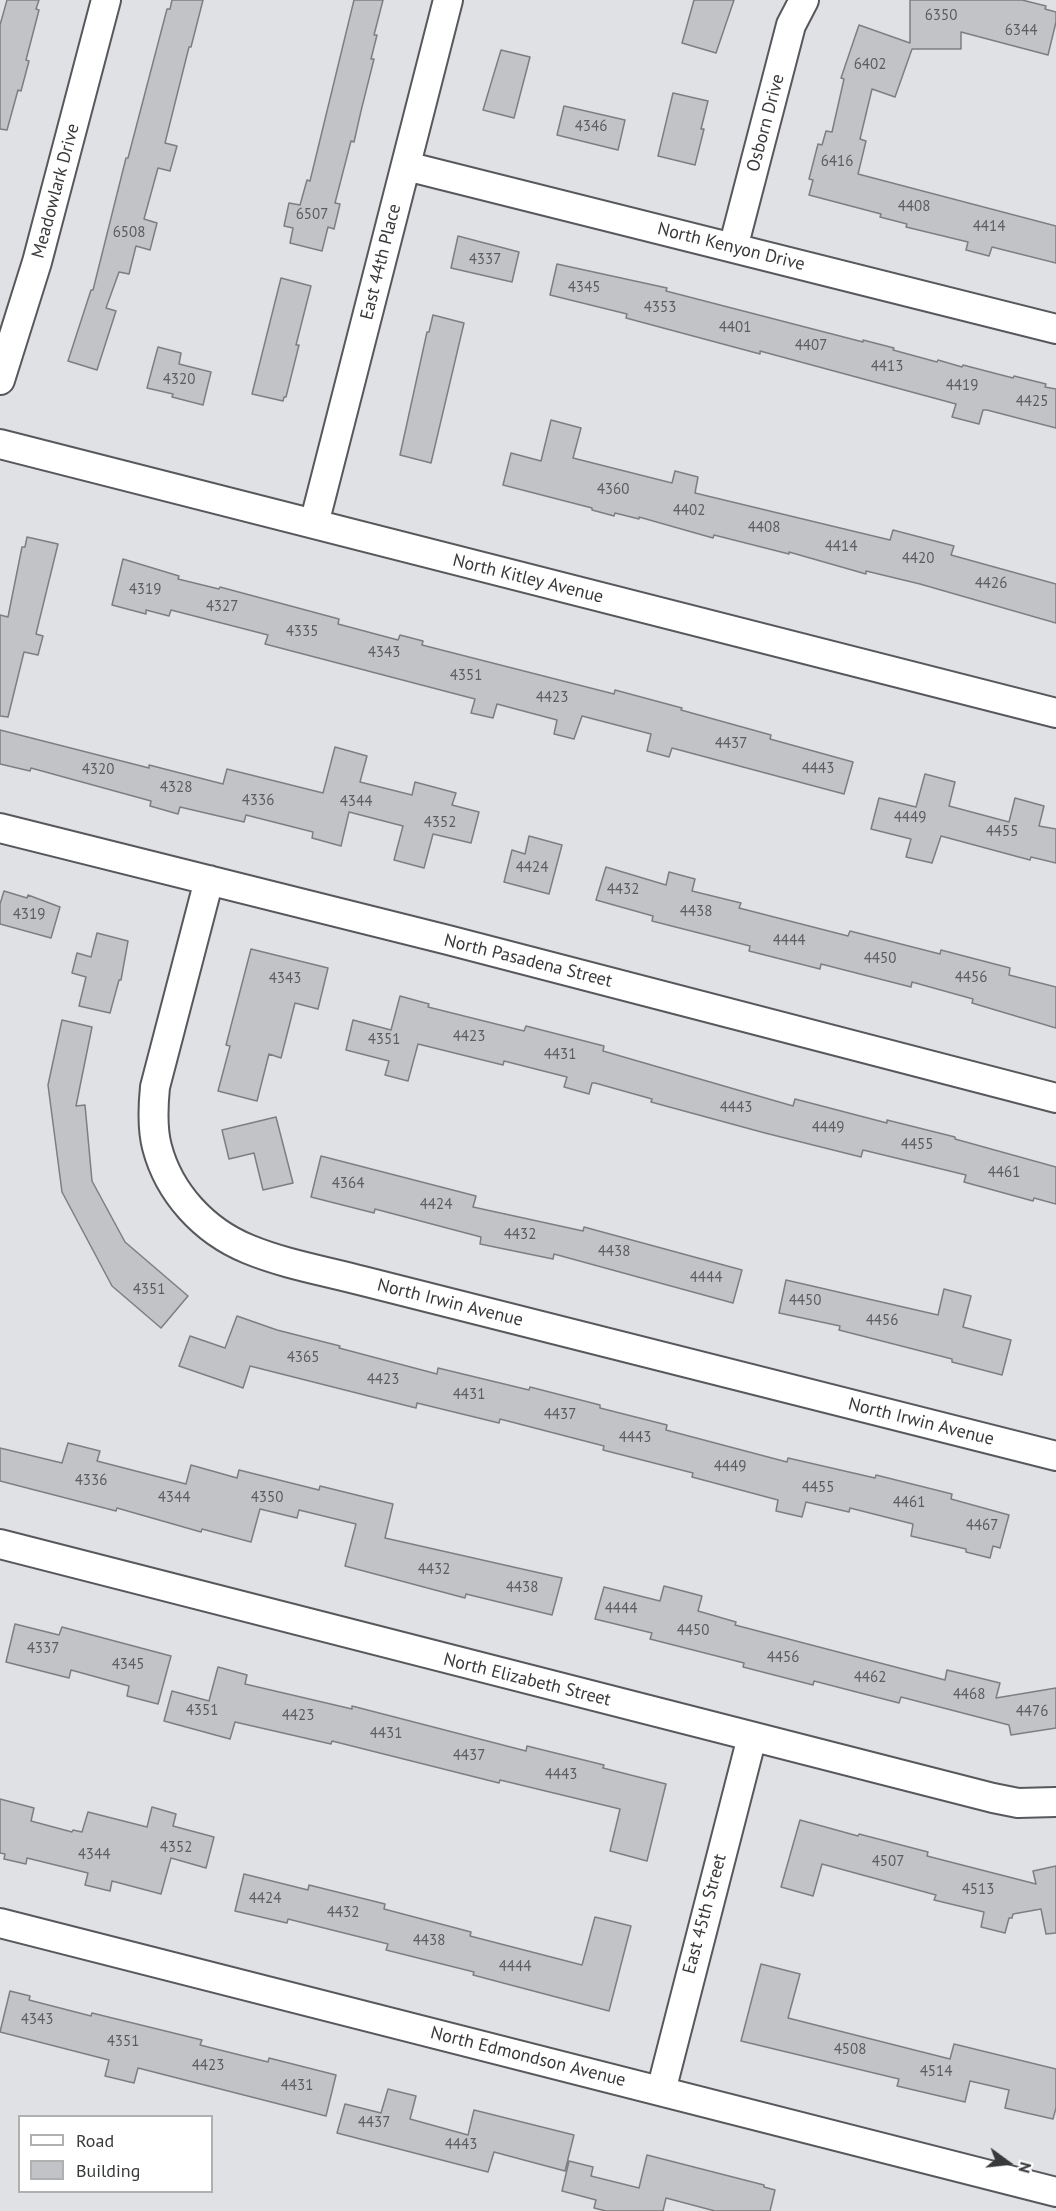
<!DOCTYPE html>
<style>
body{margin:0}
#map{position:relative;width:1056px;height:2211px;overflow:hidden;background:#e0e1e5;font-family:"PT Sans",sans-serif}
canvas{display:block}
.legend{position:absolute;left:18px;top:2115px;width:195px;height:78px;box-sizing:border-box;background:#fff;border:2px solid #afb0b0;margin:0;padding:8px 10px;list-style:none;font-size:18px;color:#38393a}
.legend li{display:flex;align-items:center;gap:12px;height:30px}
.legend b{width:30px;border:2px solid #afb0b0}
.north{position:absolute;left:978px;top:2133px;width:60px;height:60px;-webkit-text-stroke:4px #fff;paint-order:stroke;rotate:105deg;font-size:16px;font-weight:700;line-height:24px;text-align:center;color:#38393a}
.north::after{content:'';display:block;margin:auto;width:21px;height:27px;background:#38393a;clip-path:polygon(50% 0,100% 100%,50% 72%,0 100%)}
</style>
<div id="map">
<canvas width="1056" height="2211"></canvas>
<ul class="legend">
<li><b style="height:8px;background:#fff"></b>Road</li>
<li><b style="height:16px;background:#c2c3c7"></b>Building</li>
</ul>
<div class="north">N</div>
</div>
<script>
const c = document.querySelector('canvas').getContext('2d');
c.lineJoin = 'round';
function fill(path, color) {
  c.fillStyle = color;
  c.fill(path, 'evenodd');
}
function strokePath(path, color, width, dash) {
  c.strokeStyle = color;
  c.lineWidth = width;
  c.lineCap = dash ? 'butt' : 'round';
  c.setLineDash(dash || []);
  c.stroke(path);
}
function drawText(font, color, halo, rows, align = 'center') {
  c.font = font + ' "PT Sans",sans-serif';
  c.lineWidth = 6;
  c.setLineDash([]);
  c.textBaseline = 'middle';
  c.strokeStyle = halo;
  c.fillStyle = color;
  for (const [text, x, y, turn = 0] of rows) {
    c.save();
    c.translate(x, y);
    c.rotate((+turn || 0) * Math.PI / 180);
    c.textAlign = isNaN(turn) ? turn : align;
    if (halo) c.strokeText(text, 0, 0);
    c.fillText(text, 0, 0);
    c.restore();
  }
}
const building = new Path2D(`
 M7,0H39L36,9L39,10L26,60L29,61L21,91L18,90L7,130L0,129V25Z
 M172,0H203L191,47H189L165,143L177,146L170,171L158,168L144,219L157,223L150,250L136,246L129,274L119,272L106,308L116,311L97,370L68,361L91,290H93L126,158H128L167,9H170Z
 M354,0H383L374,35H377L371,59H374L361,111L354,142L351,141L335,203L340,204L334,229L328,227L322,251L290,243L293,228L284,226L289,203L300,205L307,180L310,181Z
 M694,0H734L716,53L682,43Z
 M910,0H1022L1046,6L1045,9L1056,12V22L1048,55L961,32V49H912L895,97L872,89L860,139L866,141L858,174L1056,226V263L992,247L989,256L966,250L968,242L906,227L907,224L880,217L881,214L809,195L813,180L809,179L818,144L822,145L826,131L832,132L844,79L841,78L859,25L910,43Z
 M501,50L530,57L514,118L483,110Z
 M673,93L708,101L701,129H704L695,165L658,156Z
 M564,106L625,120L618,150L557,135Z
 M458,236L519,252L512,282L451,268Z
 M557,264L667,288L666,291L863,342V340L894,348L893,350L937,362L938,360L962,367L963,365L1013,378L1014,376L1046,384L1045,387L1056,389V428L987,410H983L979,424L952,417L956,404L760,351V354L626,318L627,314L550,295Z
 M281,278L311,286L296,345H299L286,397H284L283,401L252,394Z
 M433,315L464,323L431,463L400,455L427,332H429Z
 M158,347L181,353L179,364L211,372L203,405L172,397L173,394L147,388Z
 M551,420L581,428L573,458L672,483L675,471L698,477L695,493L890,540L893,530L954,546L951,555L1056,584V623L920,584L866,571V574L789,552V554L714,535L713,538L639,517V519L615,513L614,516L592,510V508L503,485L511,453L541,461Z
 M27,537L58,544L36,634L43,636L38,655L24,652L8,717L0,716V615L8,617L22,547H25Z
 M123,559L179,576L178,579L219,589L220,587L339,619L338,624L398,640L400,635L423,641L422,645L614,694L615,690L682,708L681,710L771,735L770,739L853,762L844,794L672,748L669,757L647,751L651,734L582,716L574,739L554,734L557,720L497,704L493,718L471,713L475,699L265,644L268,635L171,610L169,616L146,610V614L112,605Z
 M0,730L149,768V765L223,784L227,769L323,793L335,747L367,756L360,782L412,795L415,782L456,793L452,805L479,812L471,843L433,834L424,868L394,860L403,826L349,812L341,846L312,838L313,832L246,815L244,822L180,807L178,814L150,806L151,801L31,768L30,771L0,764Z
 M925,774L955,782L949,806L1009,822L1015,798L1044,806L1039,826L1056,829V863L1031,857L1030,860L941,836L932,863L906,857L911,839L871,829L879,798L916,807Z
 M529,836L562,845L549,894L504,882L512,850L525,854Z
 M606,867L666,885L669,872L695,879L692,891L741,903L739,908L848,936L850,931L940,954L941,950L1010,968L1009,975L1056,987V1028L972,1003L973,999L912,982L911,987L821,964L820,969L749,951L750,946L652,921L653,916L596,900Z
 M4,891L27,898L28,895L60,907L51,938L0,924V904Z
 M97,933L128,941L121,980H119L110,1013L79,1006L86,977L72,973L77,953L91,957Z
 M251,949L328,968L318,1009L295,1003L281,1058L269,1054L257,1101L218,1091L230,1046L226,1045Z
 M400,996L429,1004L428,1007L524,1031L526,1026L604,1046L603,1051L793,1106L795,1099L887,1123V1120L955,1137V1139L1056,1167V1204L1034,1198L1033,1201L964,1182L966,1175L863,1150L861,1157L765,1133L651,1102L652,1099L595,1083H592L589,1094L564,1087L567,1077L504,1061L503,1065L418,1044L408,1081L385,1075L389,1061L346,1050L353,1020L391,1030Z
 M62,1020L92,1027L76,1106L85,1105L92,1181L125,1242L188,1296L161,1328L112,1286L62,1192L48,1085Z
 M276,1117L293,1183L263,1190L254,1153L229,1159L222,1130Z
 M321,1156L476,1196L473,1207L583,1231L584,1227L742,1270L733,1303L554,1254L553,1259L480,1244L481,1237L375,1209L374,1213L311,1197Z
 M786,1280L938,1315L944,1289L971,1296L963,1327L1011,1340L1002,1375L952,1362V1359L839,1330L840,1326L779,1313Z
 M237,1316L277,1330L340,1346L339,1348L437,1374L438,1368L529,1390L530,1387L600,1405V1408L667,1425L666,1430L787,1462L788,1458L875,1478L876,1475L952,1494L951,1499L1009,1515L1000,1548L993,1546L990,1558L966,1552V1549L911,1536L913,1524L850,1508L849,1512L806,1502L802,1517L776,1511L778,1500L692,1477L693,1473L603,1450L604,1446L500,1419L499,1423L417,1403L416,1408L250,1366L243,1388L179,1366L190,1336L225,1348Z
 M68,1443L100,1451L97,1461L186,1484L191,1465L237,1478L239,1470L319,1490L320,1486L393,1504L385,1538L562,1578L552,1615L466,1594L465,1598L345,1566L356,1524L299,1510L297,1518L260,1509L251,1542L202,1529L201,1532L117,1508L116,1511L0,1481V1448L62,1463Z
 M664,1586L702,1596L698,1611L736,1622L735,1625L945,1680L947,1670L1000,1683L996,1698L1056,1688V1728L1011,1735L1009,1725L901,1697L899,1703L814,1681L813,1685L743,1667L744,1663L650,1639L652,1633L595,1619L604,1587L660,1601Z
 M15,1624L59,1635L62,1627L171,1656L158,1704L127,1696L129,1686L71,1670L69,1678L6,1662Z
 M218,1667L247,1675L245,1684L352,1709V1706L526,1751L527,1746L604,1765L603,1768L666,1784L647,1861L610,1851L620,1809L500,1780L499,1783L332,1741L331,1744L235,1722L230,1739L164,1721L172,1691L209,1701Z
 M0,1799L34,1808L31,1821L72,1832L73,1830L82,1832L88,1812L147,1827L152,1807L176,1814L173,1826L214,1837L206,1868L171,1858L161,1894L112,1881L110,1891L85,1885L88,1873L27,1858L26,1864L4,1859L5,1854L0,1853Z
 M800,1820L858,1836L859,1834L928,1852L927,1856L1036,1884L1033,1871L1056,1866V1933L1046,1934L1041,1909L1013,1914L1012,1918H1009L1005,1933L981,1927L984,1912L934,1900L936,1895L822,1864L813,1896L781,1887Z
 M244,1874L308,1890L309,1885L385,1904L384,1909L471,1932L470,1936L582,1965L595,1917L631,1926L609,2011L473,1975L474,1972L386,1950L388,1944L288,1919L287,1923L235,1911Z
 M761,1964L800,1974L788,2018L950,2059L954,2044L1056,2069V2108L1053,2119L1005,2108L1009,2090L970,2081L965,2102L897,2086L899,2079L741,2041Z
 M10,1991L30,1996L29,2000L91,2016L92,2013L202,2040L200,2045L268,2062L269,2058L336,2075L326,2116L138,2068L134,2083L105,2076L109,2060L0,2032Z
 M388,2089L416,2096L410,2119L468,2135L474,2110L574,2135L565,2171L494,2152L488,2172L337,2133L345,2104L381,2113Z
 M647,2155L764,2185V2187L775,2190L770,2211H715L666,2198L663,2211H606L594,2208L596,2200L562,2191L569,2161L593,2167L591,2176L639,2188Z`);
fill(building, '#c2c3c7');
strokePath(building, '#7e7e82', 1.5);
const minor = new Path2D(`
 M406,166L1056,329
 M733,248L791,25L804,0
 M0,380L37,262L106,0
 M0,444L1056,713
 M314,524L448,0
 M0,828L448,940L1056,1098
 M209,880L155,1087C153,1107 152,1128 157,1147C169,1193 204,1231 248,1249C284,1264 325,1271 363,1281L1056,1456
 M0,1544L993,1798L1018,1803L1056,1802
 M0,1923L1056,2192
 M661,2091L752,1737`);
strokePath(minor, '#57585b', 32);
strokePath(minor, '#fff', 28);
drawText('15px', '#5a5c5d', null, [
 ["6350",941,16],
 ["6344",1021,31],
 ["6402",870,65],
 ["4346",591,127],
 ["6416",837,162],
 ["4408",914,207],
 ["6507",312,215],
 ["4414",989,227],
 ["6508",129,233],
 ["4337",485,260],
 ["4345",584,288],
 ["4353",660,308],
 ["4401",735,328],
 ["4407",811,346],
 ["4413",887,367],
 ["4320",179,380],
 ["4419",962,386],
 ["4425",1032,402],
 ["4360",613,490],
 ["4402",689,511],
 ["4408",764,528],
 ["4414",841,547],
 ["4420",918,559],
 ["4426",991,584],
 ["4319",145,590],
 ["4327",222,607],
 ["4335",302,632],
 ["4343",384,653],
 ["4351",466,676],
 ["4423",552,698],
 ["4437",731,744],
 ["4443",818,769],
 ["4320",98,770],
 ["4328",176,788],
 ["4336",258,801],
 ["4344",356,802],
 ["4449",910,818],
 ["4352",440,823],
 ["4455",1002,832],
 ["4424",532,868],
 ["4432",623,890],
 ["4438",696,912],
 ["4319",29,915],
 ["4444",789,941],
 ["4450",880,959],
 ["4456",971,978],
 ["4343",285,979],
 ["4423",469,1037],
 ["4351",384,1040],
 ["4431",560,1055],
 ["4443",736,1108],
 ["4449",828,1128],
 ["4455",917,1145],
 ["4461",1004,1173],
 ["4364",348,1184],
 ["4424",436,1205],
 ["4432",520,1235],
 ["4438",614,1252],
 ["4444",706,1278],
 ["4351",149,1290],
 ["4450",805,1301],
 ["4456",882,1321],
 ["4365",303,1358],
 ["4423",383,1380],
 ["4431",469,1395],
 ["4437",560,1415],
 ["4443",635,1438],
 ["4449",730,1467],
 ["4336",91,1481],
 ["4455",818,1488],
 ["4344",174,1498],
 ["4350",267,1498],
 ["4461",909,1503],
 ["4467",982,1526],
 ["4432",434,1570],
 ["4438",522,1588],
 ["4444",621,1609],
 ["4450",693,1631],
 ["4337",43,1649],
 ["4456",783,1658],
 ["4345",128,1665],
 ["4462",870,1678],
 ["4468",969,1695],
 ["4351",202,1711],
 ["4476",1032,1712],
 ["4423",298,1716],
 ["4431",386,1734],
 ["4437",469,1756],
 ["4443",561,1775],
 ["4352",176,1848],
 ["4344",94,1855],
 ["4507",888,1862],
 ["4513",978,1890],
 ["4424",265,1899],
 ["4432",343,1913],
 ["4438",429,1941],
 ["4444",515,1967],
 ["4343",37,2020],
 ["4351",123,2042],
 ["4508",850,2050],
 ["4423",208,2066],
 ["4514",936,2072],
 ["4431",297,2086],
 ["4437",374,2123],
 ["4443",461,2145]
]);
drawText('18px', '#38393a', '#fff', [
 ["Osborn Drive",766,123,-75],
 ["Meadowlark Drive",56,191,-75],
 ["North Kenyon Drive",731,247,14],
 ["East 44th Place",381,262,-76],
 ["North Kitley Avenue",528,579,14],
 ["North Pasadena Street",528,961,14],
 ["North Irwin Avenue",450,1303,14],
 ["North Irwin Avenue",921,1422,14],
 ["North Elizabeth Street",527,1680,14],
 ["East 45th Street",705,1914,-75],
 ["North Edmondson Avenue",528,2057,14]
]);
</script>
